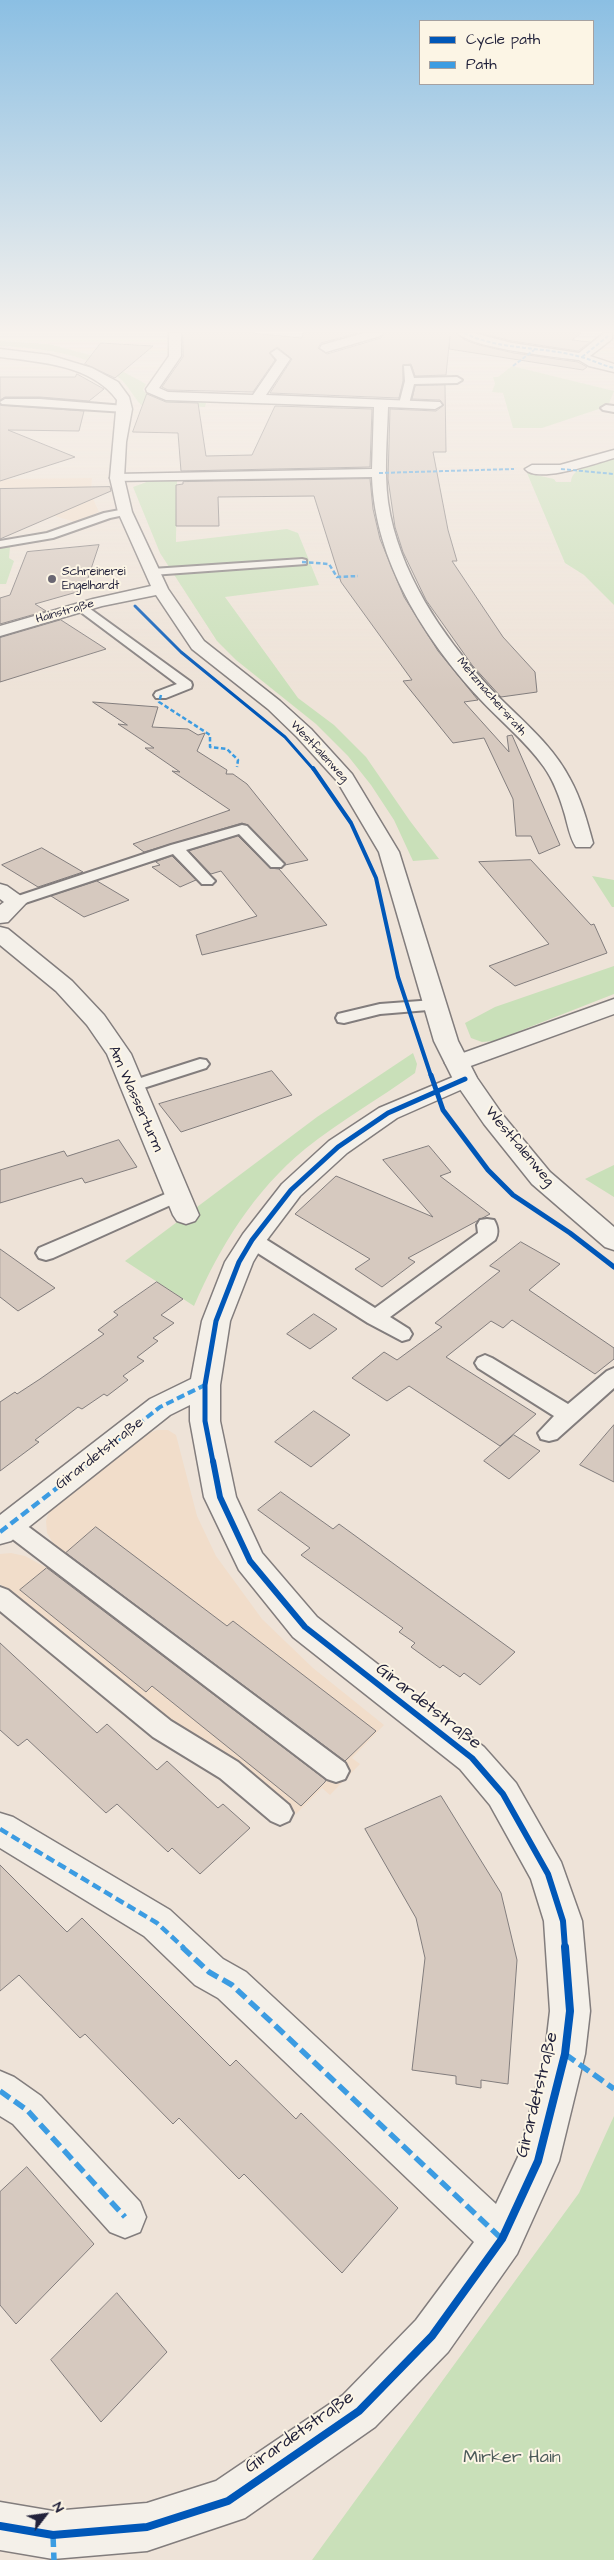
<!DOCTYPE html>
<meta charset="utf-8">
<style>
body{margin:0}
#map{position:relative;width:614px;height:2560px;overflow:hidden;background:#eee3d8;font-family:"Architects Daughter",sans-serif}
canvas{display:block}
.legend{position:absolute;left:419px;top:20px;width:175px;height:65px;box-sizing:border-box;background:#fcf5e5;border:1px solid #a5a1a1;margin:0;padding:6px 9px;list-style:none;font-size:15px;color:#22223b}
.legend li{display:flex;align-items:center;gap:10px;height:25px}
.legend b{width:25px;border:1px solid #a5a1a1}
.north{position:absolute;left:20px;top:2490px;width:50px;height:50px;-webkit-text-stroke:4px #fcf5e5;paint-order:stroke;rotate:60deg;font-size:14px;font-weight:700;line-height:20px;text-align:center;color:#22223b}
.north::after{content:'';display:block;margin:auto;width:18px;height:22px;background:#22223b;clip-path:polygon(50% 0,100% 100%,50% 72%,0 100%)}
</style>
<div id="map">
<canvas width="614" height="2560"></canvas>
<ul class="legend">
<li><b style="height:6px;background:#0057b8"></b>Cycle path</li>
<li><b style="height:6px;background:#3c9ce2"></b>Path</li>
</ul>
<div class="north">N</div>
</div>
<script>
const c = document.querySelector('canvas').getContext('2d');
c.lineJoin = 'round';
function fill(path, color) {
  c.fillStyle = color;
  c.fill(path, 'evenodd');
}
function strokePath(path, color, width, dash) {
  c.strokeStyle = color;
  c.lineWidth = width;
  c.lineCap = dash ? 'butt' : 'round';
  c.setLineDash(dash || []);
  c.stroke(path);
}
function drawText(font, color, halo, rows, align = 'center') {
  c.font = font + ' "Architects Daughter",sans-serif';
  c.lineWidth = 4;
  c.setLineDash([]);
  c.textBaseline = 'middle';
  c.strokeStyle = halo;
  c.fillStyle = color;
  for (const [text, x, y, turn = 0] of rows) {
    c.save();
    c.translate(x, y);
    c.rotate((+turn || 0) * Math.PI / 180);
    c.textAlign = isNaN(turn) ? turn : align;
    if (halo) c.strokeText(text, 0, 0);
    c.fillText(text, 0, 0);
    c.restore();
  }
}
fill(new Path2D(`
 M92,478L91,494L99,512L75,522L0,500V479Z
 M157,1430H168L176,1435L197,1516L216,1556L262,1619L313,1668L384,1725L352,1758L360,1764L330,1795L322,1788L296,1814L223,1755L170,1721L0,1584V1554L11,1553L25,1556L47,1568L66,1553L53,1543L47,1533L46,1521L49,1511L138,1437Z`), '#f1ddca');
fill(new Path2D(`
 M0,341L49,344L94,356L146,384L143,390C156,407 187,397 206,403L205,407L143,406C135,401 129,385 118,377C83,352 42,349 0,346Z
 M512,366L614,391L608,406L542,428H513L503,393L492,392L495,384L493,377H498Z
 M614,457V605L584,575L565,563L527,473L554,479L556,482H571C571,466 601,462 614,457Z
 M152,480H177L176,542L287,529L298,533L319,585L225,597L298,698L334,725L366,757L410,821L439,859L413,861L394,820L371,785L348,756L316,724L236,660L217,641L160,553L133,487Z
 M0,547H10L9,558L14,561L6,584H0Z
 M592,876L614,880V907H612Z
 M614,966V994L494,1041L482,1042L471,1038L465,1023L495,1007Z
 M413,1053L417,1064L415,1073C379,1099 340,1121 305,1149C254,1191 220,1246 194,1306L125,1261L317,1117Z
 M614,1165V1197L585,1179Z
 M614,2116V2560H312L579,2193Z`), '#c9e0b9');
const building = new Path2D(`
 M183,333H251L302,338L303,333H358L321,343L318,348L327,354L381,338L384,333H456L465,340L479,345L514,353L578,362L587,367L583,370L449,349L450,336L446,375L415,376L411,364L403,365V381L399,398L270,393L292,359L277,347L269,353L275,360L253,392L168,390L162,387L183,357Z
 M480,333H581L572,340L590,342L578,351L512,341Z
 M101,343L153,346L115,378L85,364Z
 M77,374L104,389L89,401L40,397H5L0,400V377H75Z
 M445,385L446,452H433L448,530L457,561H452L503,637L535,672L537,692L501,697L472,665L426,600L403,552L395,527L388,479L390,409L436,411L444,405L440,400L412,399L415,386Z
 M147,394L166,402L198,403L206,456L252,455L275,406L372,409L370,467L181,471L178,433L133,432Z
 M0,405L84,411L79,431L8,430L75,457L0,481Z
 M370,479L373,509L380,539L404,597L438,651L478,700L464,702L509,752L507,736L512,735L560,845L539,854L531,836H516L513,799L484,738L453,743L403,681L412,680L341,582L314,496L218,497L219,526H176V485L183,484V482Z
 M110,487L111,491L0,539V489Z
 M99,545L84,590L35,604L46,611L0,624V598L10,595L27,552Z
 M61,620L106,649L0,682V638Z
 M93,702L158,707L152,727L188,729L198,735L205,733L197,751L227,770L226,774H233L247,784L308,860L285,865L248,825L242,823L144,852L133,844L230,810L172,771L180,772L145,748H154L118,724L127,725Z
 M238,836L270,868L279,869L327,925L202,955L196,935L257,916L221,871L211,874L189,851Z
 M42,848L83,872L38,887L2,865Z
 M172,856L196,880L180,887L152,867L160,865L156,862Z
 M531,860L591,925L594,924L607,953L515,986L489,966L549,944L479,862Z
 M97,881L129,900L84,917L51,896Z
 M272,1071L292,1095L181,1132L159,1104Z
 M119,1140L137,1167L85,1183L82,1178L0,1203V1170L64,1151L67,1156Z
 M429,1146L451,1172L440,1176L490,1214L408,1258L415,1262L382,1287L355,1269L370,1259L295,1214L336,1176L433,1217L383,1160Z
 M521,1242L560,1264L529,1290L614,1348V1359L595,1374L512,1320L503,1328L491,1321L446,1357L536,1414L500,1446L409,1386L387,1401L352,1378L384,1352L397,1360L442,1327L435,1323L500,1271L490,1266Z
 M0,1249L55,1288L18,1311L0,1297Z
 M157,1282L183,1299L161,1315L174,1323L153,1338L158,1341L137,1357L144,1361L123,1376L128,1380L107,1396L104,1394L82,1409L78,1407L35,1440L39,1442L0,1471V1402L15,1392L17,1394L40,1379L104,1334L98,1330L118,1315L114,1312Z
 M314,1314L337,1329L310,1349L287,1334Z
 M314,1411L350,1435L311,1467L275,1442Z
 M614,1425V1482L580,1465Z
 M514,1435L540,1451L509,1479L484,1461Z
 M281,1492L333,1529L339,1524L515,1652L480,1685L464,1673L460,1677L443,1665L440,1668L411,1647L415,1643L399,1632L403,1628L301,1555L310,1548L258,1510Z
 M96,1527L227,1626L233,1621L376,1731L345,1761L66,1553Z
 M47,1568L326,1780L325,1782L301,1806L152,1686L146,1692L20,1590Z
 M0,1643L97,1733L107,1724L157,1770L167,1761L218,1808L223,1804L250,1828L200,1874L172,1848L168,1852L117,1804L106,1813L27,1739L18,1746L0,1730Z
 M441,1796L501,1893L517,1960L508,2084L481,2080V2088L456,2084V2076L412,2070L425,1958L416,1918L365,1829Z
 M0,1865L67,1932L82,1918L230,2066L236,2060L296,2119L301,2113L398,2208L342,2273L244,2174L239,2179L179,2118L173,2124L85,2034L80,2038L19,1975L0,1991Z
 M27,2167L94,2244L16,2324L0,2305V2192Z
 M117,2293L167,2352L101,2422L51,2360Z`);
fill(building, '#d6c9bf');
strokePath(building, '#827d7d', 1);
const lane = new Path2D(`
 M404,366H410L414,378L457,377L462,380L457,383L414,384L409,404L404,407L399,404L405,381Z
 M5,399H40L125,406L130,409L125,412L2,404L0,402Z
 M606,405L614,406V412L603,410L601,408Z
 M125,509L129,510V514L110,518L53,538L0,547V541L47,533L104,513Z
 M302,559L306,560V564L152,575L146,572L152,569Z
 M82,603L191,682L192,685L191,688L166,698H156L154,695L156,692L177,684L78,610L76,607Z
 M242,825L247,826L281,861L284,864L281,867H271L239,834L186,850L212,878L215,881L212,884H202L173,854L22,904H12L9,901L12,898L171,845Z
 M434,1000L440,1001L442,1005L440,1009L380,1014L344,1023L338,1022L336,1018L338,1014L380,1004Z
 M200,1059L206,1060L209,1064L206,1068L131,1092L125,1091L122,1087L125,1083Z
 M177,1189L184,1191L186,1195L184,1199L53,1258L46,1260L39,1258L36,1253L39,1248Z
 M487,1219L494,1220C498,1227 499,1233 495,1240L390,1317L409,1329L412,1334L409,1339L402,1341L368,1323L245,1245L242,1240L245,1235L252,1233L259,1235L375,1308L478,1233L477,1225L480,1220Z
 M485,1355L492,1358L568,1404L607,1371L614,1368V1388L557,1439L549,1441L541,1439L538,1433L554,1416L478,1368L475,1363L478,1358Z
 M10,1516L18,1519L345,1763L349,1771L345,1779L336,1782L327,1779L2,1531L0,1522L2,1519Z
 M0,1587L8,1590L171,1721L238,1762L289,1805L293,1813L289,1821L280,1825L271,1821L220,1778L153,1737L0,1611Z`);
const street = new Path2D(`
 M169,333H181V356L159,388L168,392L253,395L277,360L271,353L277,349L290,359L266,395L440,402L442,405L435,409L388,407C387,439 384,471 388,502C398,571 442,636 488,686C516,716 551,742 570,779C581,799 587,821 593,843L590,847H576C570,838 568,826 565,815C560,798 554,781 544,767C526,741 500,721 479,698C424,638 375,561 372,477L112,481L110,478L117,474L372,469L374,407L166,400L147,392L146,389L169,356Z
 M364,333H382L380,336L326,352L320,348L322,345Z
 M458,333H473L512,343L579,353L604,333H612V339L590,356L614,364V372L589,366L579,360C556,357 471,348 458,333Z
 M614,450V458C597,463 537,484 525,469L532,465H560Z
 M0,884L7,886L28,901L8,922L0,923V905L4,902L0,899Z
 M0,927L8,929L72,981L104,1015L131,1054L199,1215L195,1221L186,1224L177,1221L173,1215L107,1054L87,1025L56,991L0,945Z
 M614,999V1014L465,1068L457,1070L449,1068L445,1063L449,1058Z
 M465,1072L474,1074L477,1079L474,1084L397,1118L347,1153L300,1196L263,1245L253,1262L230,1321L220,1385V1421L236,1497L262,1553L317,1617L484,1747L516,1783L561,1862L582,1921L590,2011L585,2054L559,2161L517,2254L448,2352L375,2427L245,2518L147,2551L53,2559L0,2550V2502L53,2511L147,2503L216,2481L343,2395L416,2320L474,2242L218,1998L195,1985L144,1936L0,1848V1813L13,1817L170,1910L223,1959L246,1972L496,2204L518,2157L545,2054L550,2011L544,1921L531,1879L490,1805L460,1769L293,1637L239,1570L204,1497L190,1421V1405L170,1415L11,1541L0,1544V1515L150,1399L191,1379L202,1321L225,1262L243,1234L282,1184L329,1141L379,1108Z
 M0,2071L14,2077L41,2096L140,2202L146,2217L140,2232L125,2238L110,2232L13,2124L0,2116Z`);
const secondary = new Path2D(`
 M0,349L49,355L92,368L118,382L129,397L132,409L126,442L124,478L132,512L168,589L204,641L280,701L311,729L352,774L399,852L458,1041L477,1078L502,1114L550,1172L614,1227V1250L605,1247L532,1184L484,1124L453,1079L434,1041L379,852L337,781L297,737L268,709L192,649L156,595L102,606L0,636V626L93,599L151,586L118,512L110,478L117,400C92,365 40,362 0,357Z`);
strokePath(lane, '#827d7d', 4);
strokePath(street, '#827d7d', 3);
strokePath(secondary, '#827d7d', 3);
fill(lane, '#f4f0e9');
fill(street, '#f4f0e9');
fill(secondary, '#f4f0e9');
strokePath(new Path2D(`
 M464,333C501,351 543,346 581,357C592,360 602,365 614,368
 M582,357L608,336
 M513,366L534,350
 M561,469L614,474
 M379,473L514,469`), '#3c9ce2', 2, [4, 2]);
strokePath(new Path2D(`
 M302,562L329,564L337,577L358,576
 M161,695L159,702L210,735V747L227,749L238,760L237,767`), '#3c9ce2', 2.5, [4.5, 2.5]);
strokePath(new Path2D(`
 M90,1462L160,1407L205,1385`), '#3c9ce2', 4, [8, 4]);
strokePath(new Path2D(`
 M0,1532L92,1461
 M0,1829L157,1923L184,1948`), '#3c9ce2', 4.5, [9, 4.5]);
strokePath(new Path2D(`
 M182,1947L209,1972L232,1985L502,2239
 M565,2054L614,2089
 M0,2091L27,2110L125,2217
 M53,2535L54,2560`), '#3c9ce2', 5.5, [12, 5.5]);
strokePath(new Path2D(`
 M135,606L181,652L285,737L314,770`), '#0057b8', 3);
strokePath(new Path2D(`
 M313,768L351,823L376,878L398,977L431,1076`), '#0057b8', 4);
strokePath(new Path2D(`
 M431,1075L443,1110L488,1170L513,1195L570,1233L614,1267
 M213,1462L205,1421V1385L216,1321L239,1262L252,1240L291,1190L338,1147L388,1113L465,1079`), '#0057b8', 5);
strokePath(new Path2D(`
 M213,1461L220,1497L250,1561L305,1627L472,1758L503,1794L548,1874L563,1921L565,1948`), '#0057b8', 6);
strokePath(new Path2D(`
 M0,2526L53,2535L147,2527L228,2501L359,2411L432,2336L502,2239L538,2161L565,2054L570,2011L565,1947`), '#0057b8', 8);
const sky = c.createLinearGradient(0, 0, 0, 691);
sky.addColorStop(0, '#8bbfe3');
sky.addColorStop(0.48, '#f7f2ed');
sky.addColorStop(1, '#f7f2ed00');
c.fillStyle = sky;
c.fillRect(0, 0, 614, 691);
for (const [x, y, r, color] of [
 [52,579,5,"#696672"]
]) {
  const dot = new Path2D();
  dot.arc(x, y, r, 0, 2 * Math.PI);
  c.fillStyle = color;
  c.fill(dot);
  strokePath(dot, '#fcf5e5', 2);
}
drawText('12px', '#22223b', '#fcf5e5', [
 ["Schreinerei",62,572],
 ["Engelhardt",62,586]
], 'left');
drawText('12px', '#22223b', '#fcf5e5', [
 ["Hainstraße",65,612,-16],
 ["Metzmachersrath",491,697,49],
 ["Westfalenweg",319,752,47]
]);
drawText('15px', '#22223b', '#fcf5e5', [
 ["Am Wasserturm",135,1099,66],
 ["Westfalenweg",519,1147,50],
 ["Girardetstraße",100,1454,-38]
]);
drawText('18px', '#22223b', '#fcf5e5', [
 ["Girardetstraße",428,1707,38],
 ["Girardetstraße",538,2095,-76],
 ["Girardetstraße",300,2433,-35]
]);
drawText('18px', '#4b5a59', '#fcf5e5', [
 ["Mirker Hain",512,2458]
]);
</script>
